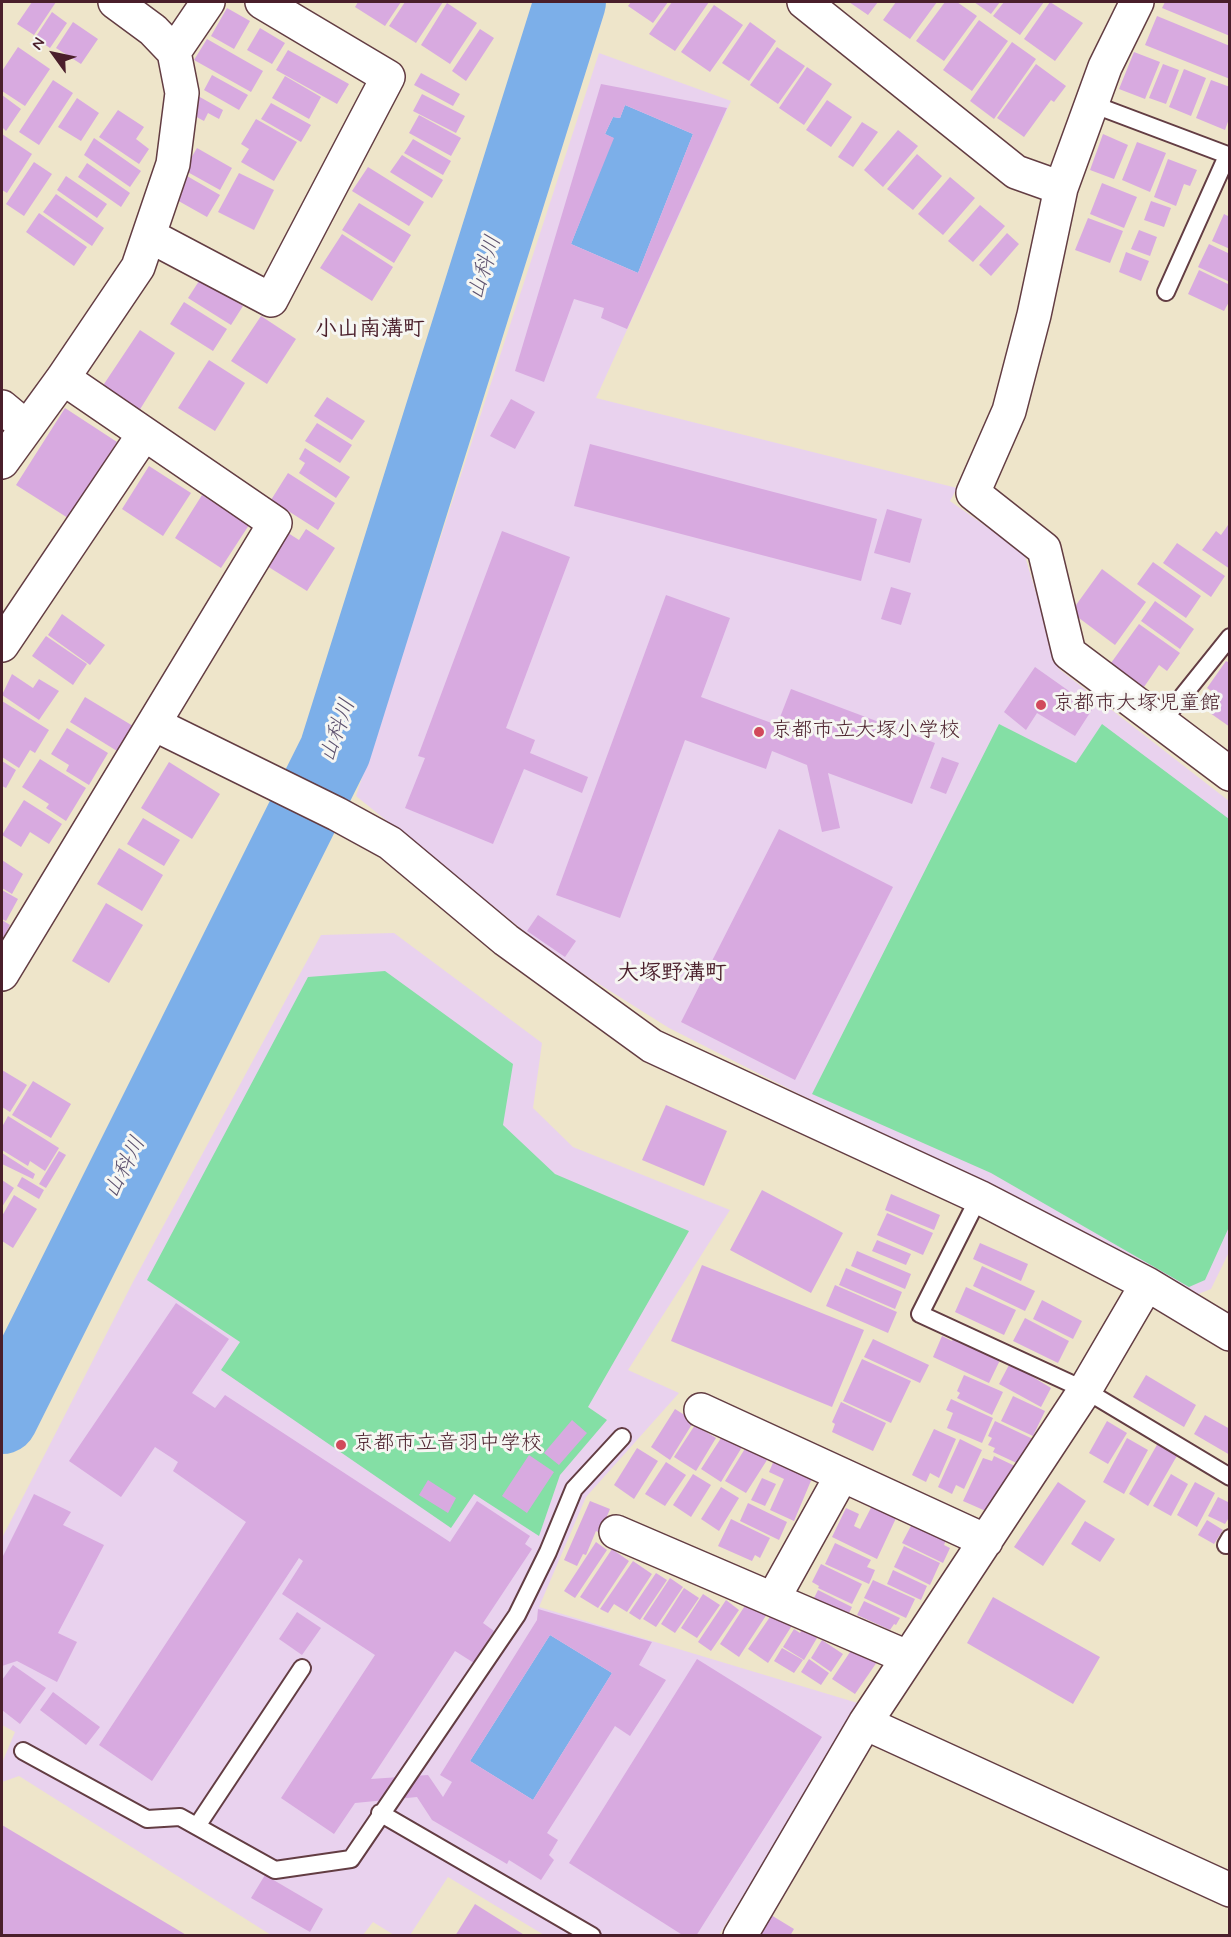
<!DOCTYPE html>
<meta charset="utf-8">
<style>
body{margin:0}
#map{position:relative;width:1231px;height:1937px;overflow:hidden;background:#eee5ca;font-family:Mynerve,sans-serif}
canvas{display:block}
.frame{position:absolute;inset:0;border:3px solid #4a1f2b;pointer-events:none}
.north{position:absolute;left:24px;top:24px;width:60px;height:60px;-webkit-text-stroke:4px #f6f6f2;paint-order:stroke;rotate:303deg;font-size:16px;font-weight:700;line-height:24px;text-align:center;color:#4a1f2b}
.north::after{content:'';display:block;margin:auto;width:21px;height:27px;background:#4a1f2b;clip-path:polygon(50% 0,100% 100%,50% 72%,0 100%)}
</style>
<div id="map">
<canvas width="1231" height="1937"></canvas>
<div class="frame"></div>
<div class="north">N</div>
</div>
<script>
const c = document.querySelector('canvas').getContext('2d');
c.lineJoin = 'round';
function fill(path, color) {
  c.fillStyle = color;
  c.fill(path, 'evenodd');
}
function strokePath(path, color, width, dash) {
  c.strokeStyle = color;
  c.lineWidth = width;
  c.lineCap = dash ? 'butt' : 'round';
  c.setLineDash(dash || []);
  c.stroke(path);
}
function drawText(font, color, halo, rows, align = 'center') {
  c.font = font + ' Mynerve,"Klee One",sans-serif';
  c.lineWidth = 6;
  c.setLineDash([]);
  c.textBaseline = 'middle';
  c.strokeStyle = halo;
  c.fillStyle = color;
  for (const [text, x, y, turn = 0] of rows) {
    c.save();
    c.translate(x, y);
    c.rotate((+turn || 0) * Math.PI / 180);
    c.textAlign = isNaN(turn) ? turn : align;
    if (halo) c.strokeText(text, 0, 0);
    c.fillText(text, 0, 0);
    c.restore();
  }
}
fill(new Path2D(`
 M599,53L731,101L596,398L957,488L950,501L1024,553L1059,669L1229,801L1230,1250L1211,1289L1193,1296L984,1181L801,1095L669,1028L556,957L356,796Z
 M394,933L542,1043L533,1108L573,1147L730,1210L628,1370L679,1393L586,1497L539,1607L861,1704L719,1935H544L448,1877L410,1935H394L373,1922L363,1935H271L19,1776L2,1782V1763L15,1732L2,1725V1538L134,1280L321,935Z`), '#e9d2ee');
fill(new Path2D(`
 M999,724L1076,763L1102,724L1229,819V1227L1205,1280L1189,1287L991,1173L812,1094Z
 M385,971L513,1064L503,1125L555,1174L689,1231L588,1407L607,1420L560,1475L539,1536L474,1494L451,1528L221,1370L240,1342L147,1280L308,977Z`), '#84dfa5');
fill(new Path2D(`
 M625,105L693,134L638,273L571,244L613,138L605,134L613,117L620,118Z
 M550,1635L612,1673L533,1800L470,1761Z`), '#7cafe9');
strokePath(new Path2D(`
 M2,1418L335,751L570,2`), '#7cafe9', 72);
fill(new Path2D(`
 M32,2H56L34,35L17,24Z
 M358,2H401L385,26L355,7Z
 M405,2H443L416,43L389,26Z
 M631,2H668L653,23L628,6Z
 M672,2H709L675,51L649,34Z
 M849,2H878L868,15Z
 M896,2H937L910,39L883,20Z
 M945,2H957L977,16L944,61L916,41Z
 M974,2H1000L991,14Z
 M1004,2H1044L1020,35L993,16Z
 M1050,2L1083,23L1055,61L1024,39Z
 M1165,2H1230V36L1162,8Z
 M447,3L477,23L450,64L421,45Z
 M714,5L743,25L710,72L681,52Z
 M227,8L250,21L234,49L211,36Z
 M52,12L67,23L50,48L35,38Z
 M1157,16L1230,46V79L1145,45Z
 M979,20L1008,41L972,91L943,70Z
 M73,22L98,39L81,64L56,48Z
 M750,22L776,41L749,81L722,63Z
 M260,28L285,43L272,64L247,50Z
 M480,29L494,38L466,81L452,71Z
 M207,39L263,71L251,92L194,60Z
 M1012,42L1036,59L994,119L970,101Z
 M18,47L50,69L25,106L2,91V71Z
 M777,47L805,66L778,104L750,85Z
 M288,50L349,84L337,104L276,70Z
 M1134,52L1160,62L1145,99L1119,89Z
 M1036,64L1066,86L1054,102L1051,100L1024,137L997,118Z
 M1163,64L1179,70L1166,104L1149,98Z
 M807,67L832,84L804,125L779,108Z
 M1184,69L1206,78L1191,116L1169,107Z
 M421,73L460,94L453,106L414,85Z
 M212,75L248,95L239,110L204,90Z
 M285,76L321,97L309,119L272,98Z
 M53,80L73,93L39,145L19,132Z
 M1211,80L1230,87V116L1225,130L1196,118Z
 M601,84L727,108L627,329L601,318L604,308L574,299L544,382L515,371ZM625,105L693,134L638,273L571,244L614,138L605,134L613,117L620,118Z
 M422,94L465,116L456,133L413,111Z
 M2,95L21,109L6,131L2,127Z
 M198,96L223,110L219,119L208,113L204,121L189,113Z
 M77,98L99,113L81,141L58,127Z
 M827,100L852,117L831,147L806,130Z
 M271,103L311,125L301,142L261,119Z
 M118,110L144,127L136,139L149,149L139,164L99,137Z
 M419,115L461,138L451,156L409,133Z
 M256,119L297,142L274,181L241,162L249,149L241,144Z
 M862,122L878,132L853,167L838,157Z
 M898,130L918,146L883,187L864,170Z
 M2,134L32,154L7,193L2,190Z
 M1103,134L1128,145L1114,179L1090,170Z
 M94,138L141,171L130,187L84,155Z
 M413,139L451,161L443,175L404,153Z
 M1137,142L1166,153L1150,192L1122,180Z
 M197,148L232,168L220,190L184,170Z
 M917,154L942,176L913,210L887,189Z
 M402,155L443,180L432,198L390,172Z
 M1168,159L1197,170L1190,186L1184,184L1176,206L1154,197Z
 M34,162L52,174L24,216L6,204Z
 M87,163L130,193L121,207L78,177Z
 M368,167L424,202L409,226L352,191Z
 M239,173L274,190L254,230L218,212Z
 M66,176L107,204L97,218L57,190Z
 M187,176L220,195L207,217L175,199Z
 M950,177L975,198L943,235L918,214Z
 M1102,183L1137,197L1124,228L1090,214Z
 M56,194L104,228L92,246L43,212Z
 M1151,201L1171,208L1164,227L1144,220Z
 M359,203L411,235L394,263L342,230Z
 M980,205L1005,226L973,262L948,241Z
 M39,213L87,247L74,266L26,232Z
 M1224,214L1230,217V249L1212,241Z
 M1088,218L1123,231L1110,263L1075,250Z
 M1139,230L1157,237L1150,256L1131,249Z
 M1007,233L1019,244L991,276L979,265Z
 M342,234L393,267L372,301L320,268Z
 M1209,244L1230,254V282L1198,267Z
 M1126,252L1149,261L1141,281L1119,272Z
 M1199,270L1230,285V300L1224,311L1188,294Z
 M201,278L243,306L231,325L188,298Z
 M184,302L227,329L213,351L170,324Z
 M261,316L296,339L267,384L231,361Z
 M140,330L175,353L139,411L102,387Z
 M209,360L245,383L215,431L178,408Z
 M327,397L365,421L352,440L314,416Z
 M511,399L535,412L515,449L490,436Z
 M65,408L117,442L68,518L16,485Z
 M317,423L352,445L340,463L305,441Z
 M590,444L877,519L861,581L574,506Z
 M305,448L350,477L336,498L299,473L305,463L299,459Z
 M149,466L191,493L163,536L122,509Z
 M288,473L335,503L318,530L271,500Z
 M202,495L249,525L221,568L175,538Z
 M887,509L922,519L910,563L874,553Z
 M1228,525L1230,527V569L1202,550L1216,531L1221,535Z
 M306,529L335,548L307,591L267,566L288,533L299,540Z
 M502,531L570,557L506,728L535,740L530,753L588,777L582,793L524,769L493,844L405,808L425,758L418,756Z
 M1177,543L1225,576L1211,597L1163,563Z
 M1153,562L1201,596L1186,618L1137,584Z
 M1102,569L1146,602L1115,645L1071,612Z
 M891,587L911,593L901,625L881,619Z
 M666,595L730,618L701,697L777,725L791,689L935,743L912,804L828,773L840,828L822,832L807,765L772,751L766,769L685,740L620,918L556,895Z
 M1155,601L1194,629L1180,649L1141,621Z
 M62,614L105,645L90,665L48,635Z
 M1139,624L1180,653L1167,671L1159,665L1144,687L1111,663Z
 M46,636L87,664L73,685L32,656Z
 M1226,661L1230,663V727L1210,713L1221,698L1207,688Z
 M1035,667L1093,708L1075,736L1037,713L1026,730L1004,712Z
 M12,674L33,688L39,679L59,691L39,720L2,695Z
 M85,697L133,726L117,751L70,722Z
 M2,701L49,730L35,753L30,750L19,768L2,757Z
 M67,728L108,753L89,785L66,771L69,765L51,754Z
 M942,757L959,763L946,794L930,788Z
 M40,759L86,788L66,821L46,808L49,804L22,787Z
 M2,761L16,770L6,788L2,786Z
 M169,762L220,794L192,839L141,808Z
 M24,800L62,824L49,844L30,832L21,847L2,835Z
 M143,818L180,840L164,866L127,844Z
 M779,829L893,887L795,1080L681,1022Z
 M119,848L163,875L142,911L97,884Z
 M2,860L23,874L12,894L2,888Z
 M2,890L18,899L6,921L2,919Z
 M106,903L143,925L109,983L72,961Z
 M538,915L576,941L565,957L527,931Z
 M2,920L10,925L2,940Z
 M2,1070L27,1085L10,1112L2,1107Z
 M33,1081L71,1104L51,1138L12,1115Z
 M666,1105L727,1131L704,1186L642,1160Z
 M8,1116L59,1148L45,1171L30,1161L28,1166L2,1150V1127Z
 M59,1151L66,1155L46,1188L39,1184Z
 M2,1153L35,1174L33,1179L2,1164Z
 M22,1177L44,1190L39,1199L17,1186Z
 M2,1180L14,1188L2,1207Z
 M762,1190L843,1233L811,1293L730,1250Z
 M891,1194L940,1215L934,1230L885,1210Z
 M14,1195L37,1209L13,1248L2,1241V1216Z
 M887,1213L933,1233L923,1255L877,1235Z
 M877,1240L911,1254L906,1265L872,1251Z
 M980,1243L1028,1264L1021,1281L973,1259Z
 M857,1251L911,1274L905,1289L851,1266Z
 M702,1265L864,1330L832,1407L671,1341Z
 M982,1266L1035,1291L1025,1311L973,1286Z
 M846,1268L902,1292L895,1309L839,1285Z
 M835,1285L897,1312L888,1333L826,1306Z
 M966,1287L1016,1310L1004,1335L955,1312Z
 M1042,1300L1082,1321L1073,1339L1033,1319Z
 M176,1303L229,1339L192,1393L215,1408L225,1395L450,1542L477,1501L530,1536L525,1544L532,1549L483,1623L494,1631L474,1663L455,1651L371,1779L428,1775L443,1797L452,1782L440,1775L537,1620L538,1609L652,1642L639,1665L666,1680L630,1736L615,1726L547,1833L558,1840L549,1855L554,1860L541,1880L509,1860L507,1864L432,1820L417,1797L355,1803L334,1834L281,1798L375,1655L282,1594L303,1561L299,1558L152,1781L99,1745L246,1522L173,1471L178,1462L155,1447L121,1497L69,1461ZM550,1635L612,1673L533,1800L470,1761Z
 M1025,1318L1069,1341L1058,1363L1013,1341Z
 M942,1336L952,1341L954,1336L1001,1358L989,1383L933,1357Z
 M873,1339L929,1365L920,1383L864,1357Z
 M862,1359L911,1381L891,1423L843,1401Z
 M1010,1363L1051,1388L1041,1407L999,1384Z
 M964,1375L1003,1392L992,1415L957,1398L960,1393L957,1391Z
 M1146,1375L1196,1405L1184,1427L1133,1397Z
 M1013,1396L1045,1411L1033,1436L1001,1421Z
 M951,1399L993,1418L982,1443L947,1428L953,1413L946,1410Z
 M841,1402L886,1423L873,1451L832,1432L835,1424L832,1422Z
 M675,1409L694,1421L670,1460L651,1447Z
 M1205,1415L1230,1429V1455L1194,1434Z
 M572,1420L587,1433L559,1465L544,1453Z
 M995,1421L1035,1440L1023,1466L993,1452L995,1448L988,1445L992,1438L988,1436Z
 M1107,1421L1127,1433L1108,1464L1089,1453Z
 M695,1425L716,1438L696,1471L674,1457Z
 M934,1429L956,1439L939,1478L930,1473L926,1482L912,1475Z
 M723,1435L742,1447L721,1482L701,1469Z
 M1127,1438L1148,1450L1124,1494L1103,1482Z
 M960,1439L982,1450L964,1489L956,1485L952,1494L938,1487Z
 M1158,1443L1178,1454L1148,1506L1129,1494Z
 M746,1447L767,1460L746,1493L725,1481Z
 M637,1448L658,1461L634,1499L614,1485Z
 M529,1455L554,1472L527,1513L502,1496Z
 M994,1456L1017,1467L1005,1494L999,1490L988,1512L963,1501L983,1458L992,1461Z
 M775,1458L813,1476L794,1521L770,1510L784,1479L769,1472Z
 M666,1462L686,1475L665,1506L645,1494Z
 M693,1474L711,1485L691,1517L673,1505Z
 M1171,1474L1188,1484L1171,1516L1153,1506Z
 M762,1478L776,1484L765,1506L751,1500Z
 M428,1480L456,1498L448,1513L419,1495Z
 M1058,1482L1086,1501L1043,1566L1014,1547Z
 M1195,1482L1215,1493L1197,1527L1177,1515Z
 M721,1487L739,1498L719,1531L701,1519Z
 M34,1494L71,1512L63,1525L104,1545L58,1633L77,1642L57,1682L17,1661L2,1666V1558Z
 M1218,1497L1230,1503V1516L1225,1524L1208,1516Z
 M590,1501L610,1509L600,1533L596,1531L586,1555L583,1554L577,1566L564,1560Z
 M748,1503L787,1522L779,1540L740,1521Z
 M873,1504L897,1516L877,1559L832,1537L846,1508L859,1514L854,1526L860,1529Z
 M731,1519L770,1538L760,1558L755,1555L752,1561L718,1546Z
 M1207,1520L1223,1530L1214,1544L1198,1535Z
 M1085,1521L1115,1539L1100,1562L1071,1544Z
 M913,1522L947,1538L944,1545L950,1548L943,1563L902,1543Z
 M596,1542L607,1550L575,1598L564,1591Z
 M835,1543L871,1560L867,1567L875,1570L869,1584L825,1564Z
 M904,1546L940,1563L930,1585L894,1567Z
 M612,1549L629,1561L598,1608L580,1597Z
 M633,1561L652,1574L627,1612L614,1604L608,1613L600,1609Z
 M821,1564L862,1584L852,1604L818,1588L819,1586L812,1582Z
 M893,1570L927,1586L921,1600L887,1584Z
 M656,1573L667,1580L640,1620L629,1613Z
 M670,1578L683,1587L656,1627L643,1619Z
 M873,1580L915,1599L906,1618L864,1598Z
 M684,1588L699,1598L675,1633L661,1624Z
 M818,1590L852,1607L847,1617L813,1600Z
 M703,1594L720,1605L697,1638L681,1628Z
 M993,1597L1100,1657L1073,1704L967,1643Z
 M750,1598L769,1611L739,1657L720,1644Z
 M726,1600L739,1610L711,1651L698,1642Z
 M864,1601L900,1618L896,1625L894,1624L890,1630L857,1615Z
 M774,1611L793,1624L768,1663L748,1649Z
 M297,1612L321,1628L302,1655L279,1639Z
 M794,1629L800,1633L802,1629L817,1638L804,1660L783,1647Z
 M822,1640L843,1654L831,1672L811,1658Z
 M854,1646L877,1662L855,1694L832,1679Z
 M782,1648L803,1660L794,1673L774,1661Z
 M697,1659L822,1737L696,1936H684L569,1863Z
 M809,1659L829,1673L821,1685L801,1672Z
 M13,1665L46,1688L20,1724L2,1710V1680Z
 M53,1692L100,1727L86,1745L40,1710Z
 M2,1825L188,1936H2Z
 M265,1875L323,1909L310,1932L251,1898Z
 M475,1904L526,1936H455Z
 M771,1915L794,1929L790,1936H759Z`), '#d8aae0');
const lane = new Path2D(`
 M1092,104L1230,156
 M1166,292L1227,156
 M1161,723L1230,637
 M979,1197L920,1314L1085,1390L1230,1477
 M1226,1545L1230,1538
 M23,1751L147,1819L180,1817L275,1870L351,1859L517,1615L548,1552L574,1489L622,1437
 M380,1813L592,1936
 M197,1826L302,1668`);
const street = new Path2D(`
 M804,2L1016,172L1061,188
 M1137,2L1105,67L1061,188L1034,315L1009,411L973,493L1044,549L1069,653L1230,774
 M174,52L208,2
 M150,236L271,300L388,77L262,2
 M2,407L26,427
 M2,462L63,378L138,267L173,164L182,93L174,52L153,30L115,2
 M2,645L144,434
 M154,724L337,814L390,843L506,940L652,1046L979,1197L1147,1284L1230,1334
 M2,974L275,523L63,378
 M701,1410L986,1541
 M616,1532L907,1657
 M773,1599L842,1475
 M865,1723L1230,1890
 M740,1936L865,1723L1085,1390L1147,1284`);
strokePath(lane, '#633d43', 20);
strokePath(street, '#633d43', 36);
strokePath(lane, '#fff', 16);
strokePath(street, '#fff', 33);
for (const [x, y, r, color] of [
 [1041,705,6,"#d1495b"],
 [759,732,6,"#d1495b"],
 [341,1445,6,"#d1495b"]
]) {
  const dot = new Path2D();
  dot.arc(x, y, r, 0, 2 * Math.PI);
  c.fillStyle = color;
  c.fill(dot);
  strokePath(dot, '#f6f6f2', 2);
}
drawText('21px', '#4a1f2b', '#f6f6f2', [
 ["京都市大塚児童館",1053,705],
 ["京都市立大塚小学校",771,732],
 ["京都市立音羽中学校",353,1445]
], 'left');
drawText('italic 22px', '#5c516e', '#f6f6f2', [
 ["山科川",486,268,-73],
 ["山科川",339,731,-70],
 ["山科川",126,1168,-63]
]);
drawText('bold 22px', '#4a1f2b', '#f6f6f2', [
 ["小山南溝町",370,330],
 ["大塚野溝町",672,974]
]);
</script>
